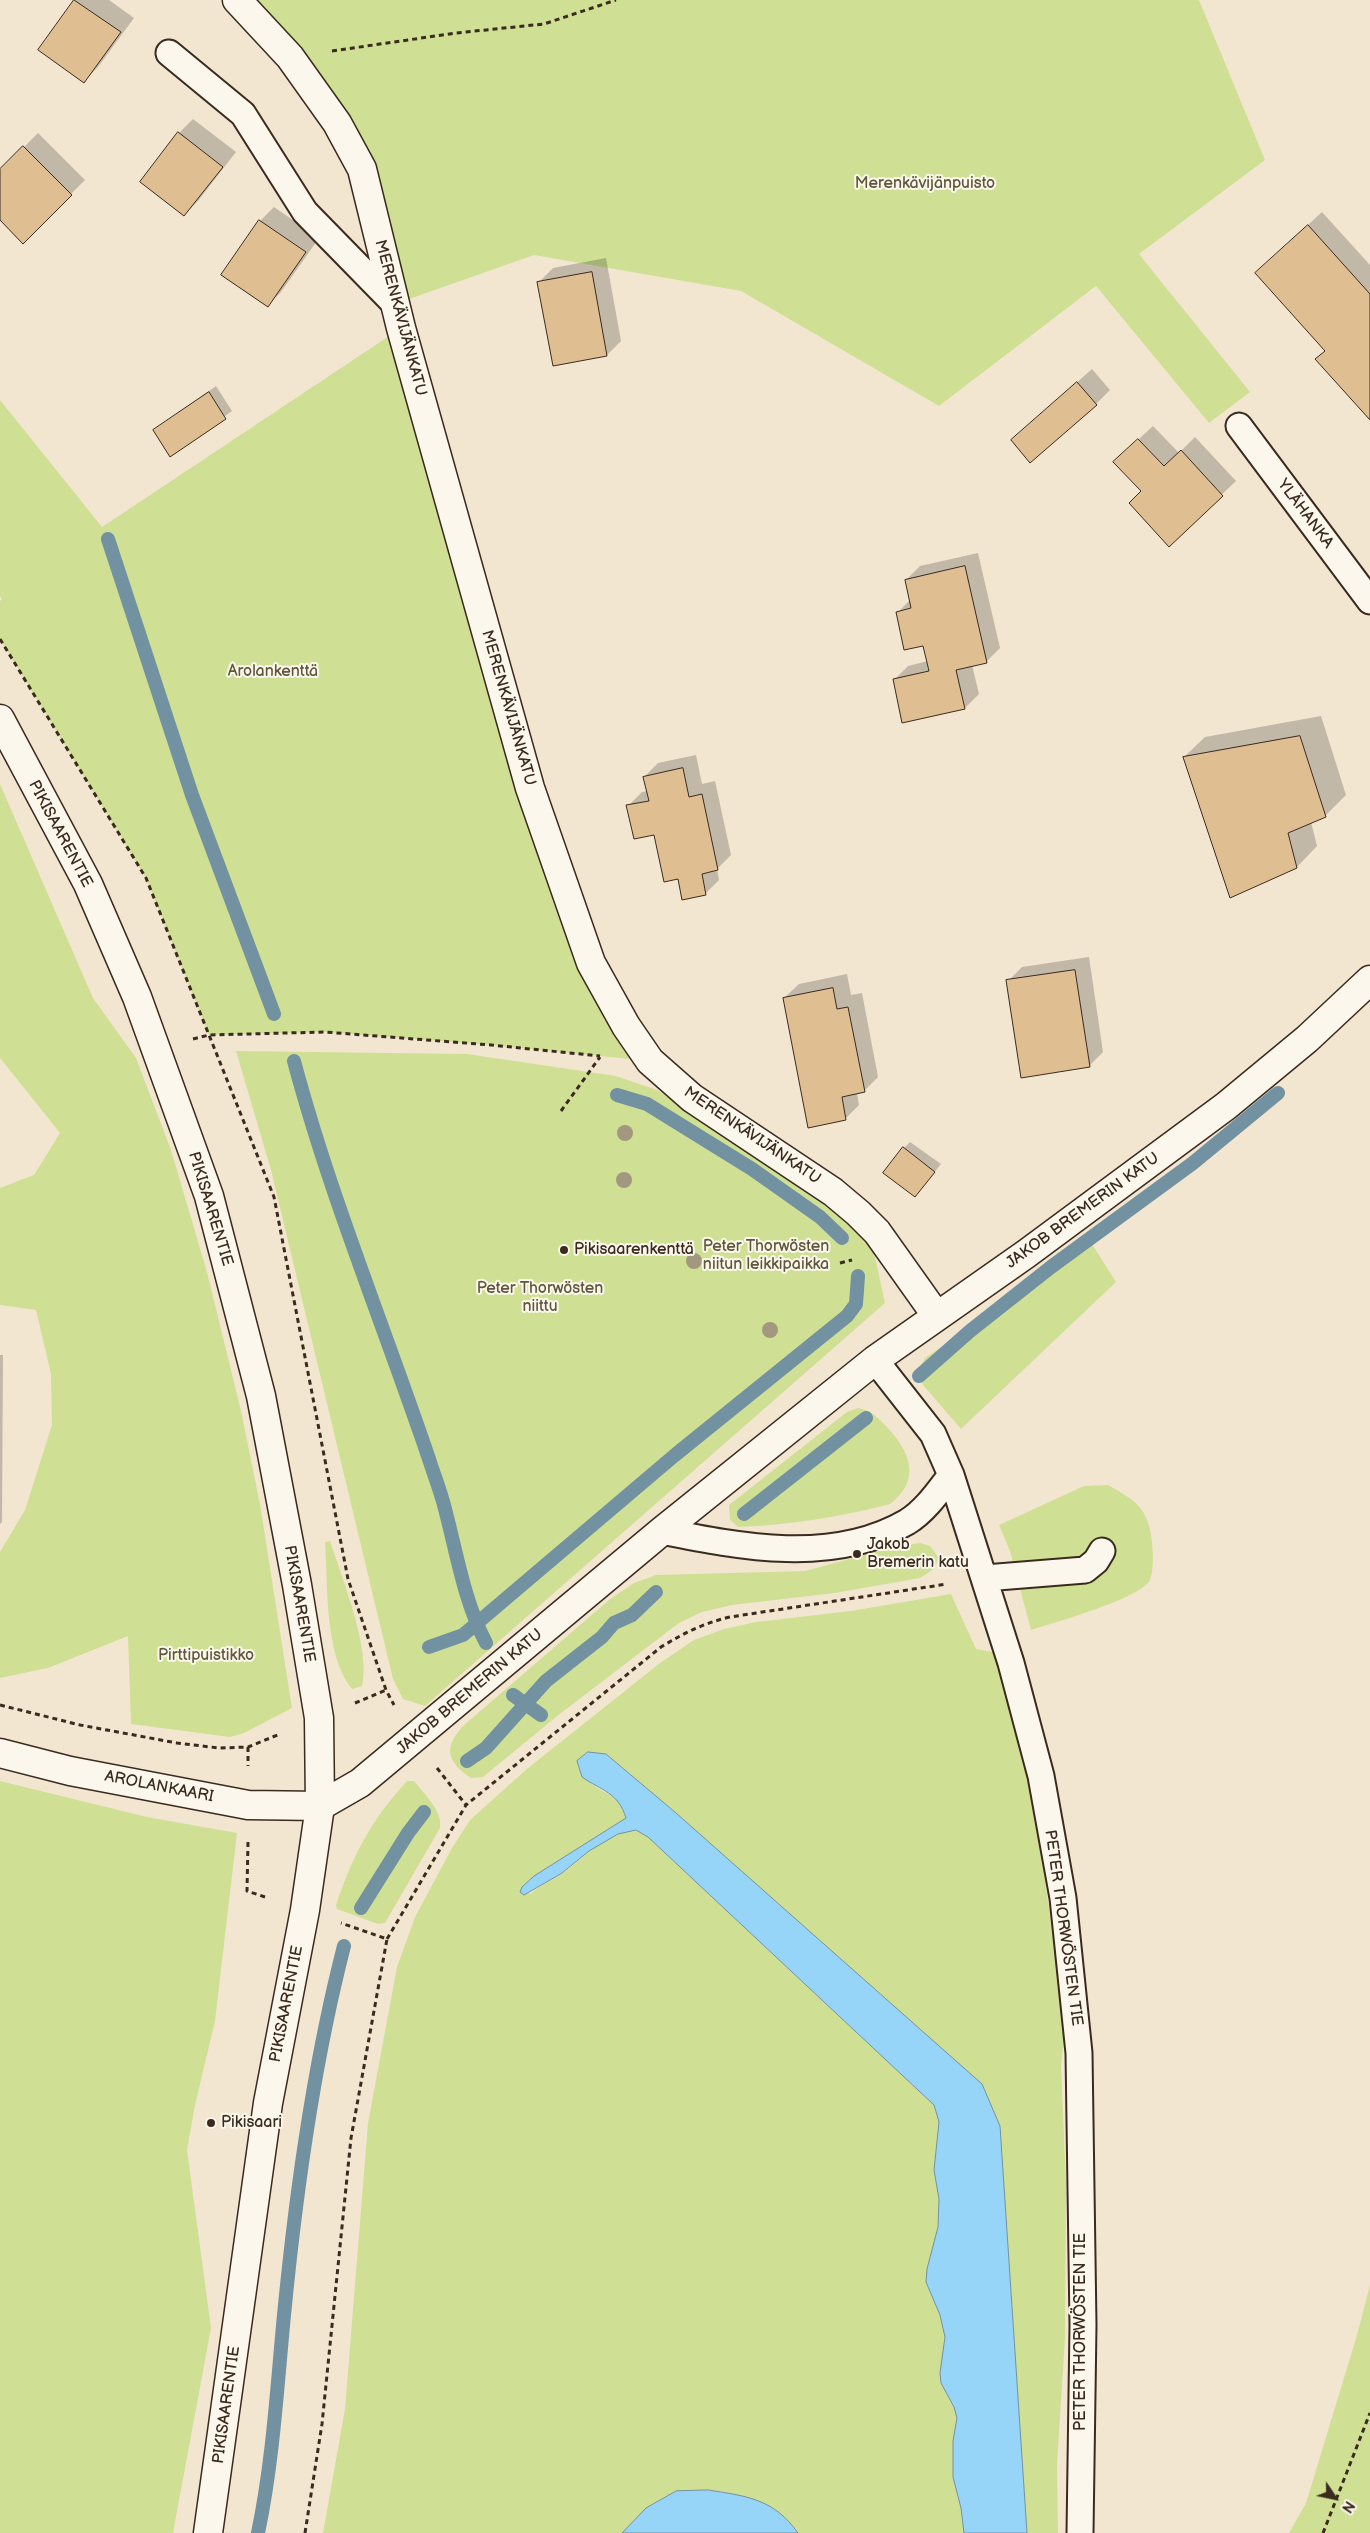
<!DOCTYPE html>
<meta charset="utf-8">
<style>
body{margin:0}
#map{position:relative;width:1370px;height:2533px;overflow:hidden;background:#f3e6d1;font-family:"Balsamiq Sans",sans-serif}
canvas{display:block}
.north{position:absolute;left:1310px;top:2473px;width:50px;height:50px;-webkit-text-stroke:4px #fbf7ec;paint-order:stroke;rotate:124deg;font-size:14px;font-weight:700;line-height:20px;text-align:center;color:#3b2a1e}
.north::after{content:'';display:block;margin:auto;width:18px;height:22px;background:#3b2a1e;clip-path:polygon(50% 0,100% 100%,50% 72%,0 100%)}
</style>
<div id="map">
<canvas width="1370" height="2533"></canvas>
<div class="north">N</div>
</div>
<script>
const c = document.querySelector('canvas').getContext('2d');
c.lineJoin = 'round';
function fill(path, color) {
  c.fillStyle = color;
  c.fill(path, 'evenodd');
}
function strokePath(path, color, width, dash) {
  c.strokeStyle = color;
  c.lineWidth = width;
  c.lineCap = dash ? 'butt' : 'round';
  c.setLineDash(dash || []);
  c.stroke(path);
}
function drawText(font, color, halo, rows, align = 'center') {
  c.font = font + ' "Balsamiq Sans",sans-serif';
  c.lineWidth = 4;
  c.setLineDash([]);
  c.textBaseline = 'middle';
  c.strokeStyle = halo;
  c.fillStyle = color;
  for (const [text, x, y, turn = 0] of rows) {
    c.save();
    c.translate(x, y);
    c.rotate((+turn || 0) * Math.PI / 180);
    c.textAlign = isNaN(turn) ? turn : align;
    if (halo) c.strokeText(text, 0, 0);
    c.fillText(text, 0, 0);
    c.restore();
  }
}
fill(new Path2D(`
 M237,0H1199L1265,160L1139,254L1250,392L1209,423L1096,286L939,406L741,291L534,255L395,304L362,169Z
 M401,328L591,963L650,1061L491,1045L325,1032L209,1035L146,878L0,639V601L2,599L0,596V400L102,527Z
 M0,784L93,998L136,1058L171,1150L207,1272L241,1411L260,1504L292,1708L244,1733L230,1737L131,1724L128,1636L48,1668L0,1678V1552L25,1510L52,1425L51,1374L36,1310L0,1305V1188L34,1175L60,1133L0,1058Z
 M236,1051L467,1054L616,1076L657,1090L829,1203L873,1248L885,1303L425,1706L403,1699L393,1679L271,1170Z
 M1092,1244L1116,1282L961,1429L923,1385L917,1374L925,1358Z
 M858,1408C871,1410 877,1417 886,1426C910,1451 922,1480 890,1504C840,1517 789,1525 738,1527L730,1520L729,1505L847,1412Z
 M1108,1485C1136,1501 1148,1507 1152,1542C1153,1553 1154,1569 1150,1580C1142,1598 1053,1623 1031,1630L1010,1551L999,1525L1084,1486Z
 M330,1541C342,1578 371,1649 362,1686L352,1689C324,1655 328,1584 325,1542Z
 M920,1543L930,1546L939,1558L934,1569L920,1578L835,1593L732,1605L702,1612L679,1623L561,1713L483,1777L471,1778C447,1762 443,1748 463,1726L609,1600L634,1583L656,1575L805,1571L898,1546Z
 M951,1594L976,1649L998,1653L1020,1733L1037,1819L1065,2029L1061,2065L1066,2184L1065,2338L1057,2464L1058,2533H1027L1000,2126L982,2085L676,1813L606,1754L588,1752L577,1761C581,1768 587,1780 593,1785C611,1798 618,1792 626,1818L534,1876L522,1887L530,1894C540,1885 552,1880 563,1873C584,1858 606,1831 635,1830C639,1830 644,1834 648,1837L934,2105L939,2122L934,2170L939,2199L938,2227L927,2269L926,2282L940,2315L945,2337L940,2373L941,2383L954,2407L957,2418L953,2441V2476L961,2508L964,2533H798L795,2529L735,2494L708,2490L676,2491L646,2508L622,2533H323L345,2409L368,2123L397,1967L415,1917L452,1848L470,1820L528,1768L660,1663L694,1640L724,1629L756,1622L851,1611Z
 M0,1781L147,1817L237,1833L215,2021L195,2105L187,2150L211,2328L173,2533H0Z
 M407,1781H414C424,1794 443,1811 440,1828L385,1923L378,1924L337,1909L336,1905C353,1855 371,1820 407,1781Z
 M1370,2285V2533H1289L1306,2503L1357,2335Z`), '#cfe094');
const water = new Path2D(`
 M588,1752L606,1754L676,1813L982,2084L1000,2126L1027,2533H964L961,2508L953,2477V2441L957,2418L954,2407L941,2383L940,2373L945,2337L940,2315L926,2282L927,2269L938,2227L939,2199L934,2170L939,2122L934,2105L648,1837L636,1830L618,1834L589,1851L562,1873L524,1895L520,1892L522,1887L534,1876L626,1818C618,1792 602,1791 582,1777L577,1761Z
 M708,2490C747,2496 774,2499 798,2533H622L646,2508L676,2491Z`);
fill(water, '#97d5f8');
strokePath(water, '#7291a1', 1);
fill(new Path2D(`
 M76,0H109L134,18L98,67L84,81L40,50Z
 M193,119L236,152L198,201L184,215L142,182L179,133Z
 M38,133L85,180L23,242L0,219V171Z
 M274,207L319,238L281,292L267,306L223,275L260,221Z
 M1322,212L1370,265V418L1271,259Z
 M606,258L621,341L607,355L539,282L553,268Z
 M1092,369L1110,390L1096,404L1026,427Z
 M216,386L232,411L171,455L154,430Z
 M1153,426L1179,453L1195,437L1236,481L1169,545L1143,491L1129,448Z
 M978,553L1000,648L986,662L972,665L979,694L965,708L894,680L908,666L928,661L924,644L898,612L911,599L906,580L920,566Z
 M1321,716L1346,795L1325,816L1311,822L1317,846L1297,867L1184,757L1205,737Z
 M696,755L702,784L715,781L731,855L717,869L719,880L705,894L679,877L655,834L628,806L642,792L647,791L644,777L658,763Z
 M1089,957L1103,1052L1089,1066L1008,981L1022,967Z
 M847,974L851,995L862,993L878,1077L864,1091L857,1093L859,1105L845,1119L784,998L799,984Z
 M910,1142L941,1164L921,1189L904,1148Z
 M0,1355H3L2,1522L0,1524Z`), '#0003');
strokePath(new Path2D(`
 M108,539L192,795L274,1014
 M294,1061C330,1196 384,1326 429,1459C434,1475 441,1492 445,1509C457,1554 464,1601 486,1643
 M617,1095L647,1104L752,1169L820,1217L842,1238
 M919,1376L970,1331L1051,1267L1193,1163L1278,1093
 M744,1514L866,1418
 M429,1647L463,1635L675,1455L847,1316L856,1304L858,1276
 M513,1695L541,1715
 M467,1761L486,1748L546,1681L602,1637L614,1623L632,1615L656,1592
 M361,1908L408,1833L424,1812
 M258,2533C273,2461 277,2388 284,2315C296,2191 313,2066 344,1946`), '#7291a1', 14);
const building = new Path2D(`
 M74,0L121,32L84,83L38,50Z
 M178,132L223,167L184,216L140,182Z
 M23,146L72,195L23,244L0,220V169Z
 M259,220L306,252L268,307L221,275Z
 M1308,225L1370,294V420L1315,359L1325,351L1255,273Z
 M592,272L607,356L553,366L537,282Z
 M1077,382L1097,405L1030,463L1011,440Z
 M209,392L226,419L170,457L153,430Z
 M1138,439L1164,466L1181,450L1223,496L1169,547L1129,503L1141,491L1113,462Z
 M965,566L987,663L956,670L965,709L902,723L893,679L929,671L923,646L904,650L896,612L911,608L905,580Z
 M1300,736L1326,817L1288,833L1297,868L1230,898L1183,757Z
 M683,768L689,797L702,794L718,870L702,874L706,895L682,900L678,879L664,882L654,835L634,839L626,805L649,801L643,777Z
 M1075,970L1090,1067L1021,1078L1006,980Z
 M833,988L837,1009L848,1007L865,1092L842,1097L846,1120L808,1128L783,998Z
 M903,1147L935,1172L915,1197L883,1173Z`);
fill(building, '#dfbe92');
strokePath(building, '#3b2a1e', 1);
const lane = new Path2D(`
 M169,53L243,114L305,212L395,304
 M1239,426L1370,601
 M875,1360L933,1434L951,1475L1011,1663L1041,1776L1063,1898L1079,2053L1083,2325L1080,2533
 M662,1531C741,1547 833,1565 907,1522C925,1511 938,1492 951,1475
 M985,1578L1085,1570L1096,1561L1102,1551`);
const street = new Path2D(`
 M237,0L290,57L337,123L362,169L401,328L530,788L591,963L626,1026L650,1061L692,1098L833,1192L858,1213L877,1232L936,1315
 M0,1753L70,1771L248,1805L320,1806L360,1783L662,1531L875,1360L1026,1254L1226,1106L1307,1039L1370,980`);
const secondary = new Path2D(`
 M0,719L88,884L137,997L209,1196L261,1396L297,1585L319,1718L320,1806L305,1910L268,2103L208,2533`);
strokePath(lane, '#3b2a1e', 29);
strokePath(street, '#3b2a1e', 31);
strokePath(secondary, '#3b2a1e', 31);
strokePath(new Path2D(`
 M332,51L456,33L544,24L616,0
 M0,639L146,878L274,1197L348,1579L386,1690L394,1705
 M193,1039L209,1035L325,1032L491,1045L600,1056
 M561,1111L600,1057
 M840,1263L852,1260
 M355,1703L386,1690
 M0,1705L80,1725L177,1743L219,1748L248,1747L280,1734
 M248,1747V1766
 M437,1768L466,1805
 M248,1842L247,1891L268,1898
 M387,1939L466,1805L661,1647C684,1633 704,1623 730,1617L947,1584
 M305,2533L322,2424L351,2138L387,1939L341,1923
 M1323,2533L1370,2413`), '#3b2a1e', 3, [5, 4]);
strokePath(lane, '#fbf7ec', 25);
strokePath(street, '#fbf7ec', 28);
strokePath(secondary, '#fbf7ec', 28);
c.fillStyle = '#a2987f';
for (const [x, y] of [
 [625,1133],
 [624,1180],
 [694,1261],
 [770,1330]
]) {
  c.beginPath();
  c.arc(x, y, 8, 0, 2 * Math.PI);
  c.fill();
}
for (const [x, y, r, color] of [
 [564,1250,5,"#3b2a1e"],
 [857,1554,5,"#3b2a1e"],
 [211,2123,5,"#3b2a1e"]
]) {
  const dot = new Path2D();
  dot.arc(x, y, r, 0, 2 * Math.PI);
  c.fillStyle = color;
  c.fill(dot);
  strokePath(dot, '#fbf7ec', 2);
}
drawText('16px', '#60583c', '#fbf7ec', [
 ["Merenkävijänpuisto",925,184],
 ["Arolankenttä",273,672],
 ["Peter Thorwösten",766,1247],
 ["niitun leikkipaikka",766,1265],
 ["Peter Thorwösten",540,1289],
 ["niittu",540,1307],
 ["Pirttipuistikko",206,1656]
]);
drawText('16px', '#3b2a1e', '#fbf7ec', [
 ["MERENKÄVIJÄNKATU",400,318,75],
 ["YLÄHANKA",1305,514,53],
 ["MERENKÄVIJÄNKATU",508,708,74],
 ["PIKISAARENTIE",60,834,62],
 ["MERENKÄVIJÄNKATU",752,1136,34],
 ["PIKISAARENTIE",210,1209,73],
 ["JAKOB BREMERIN KATU",1083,1211,-36],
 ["PIKISAARENTIE",299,1604,80],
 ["JAKOB BREMERIN KATU",470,1692,-40],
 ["AROLANKAARI",159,1787,11],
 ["PETER THORWÖSTEN TIE",1063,1928,82],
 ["PIKISAARENTIE",287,2004,-79],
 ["PETER THORWÖSTEN TIE",1081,2332,-90],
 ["PIKISAARENTIE",227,2405,-82]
]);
drawText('16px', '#3b2a1e', '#fbf7ec', [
 ["Pikisaarenkenttä",574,1250],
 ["Jakob",867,1545],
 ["Bremerin katu",867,1563],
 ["Pikisaari",221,2123]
], 'left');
</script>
